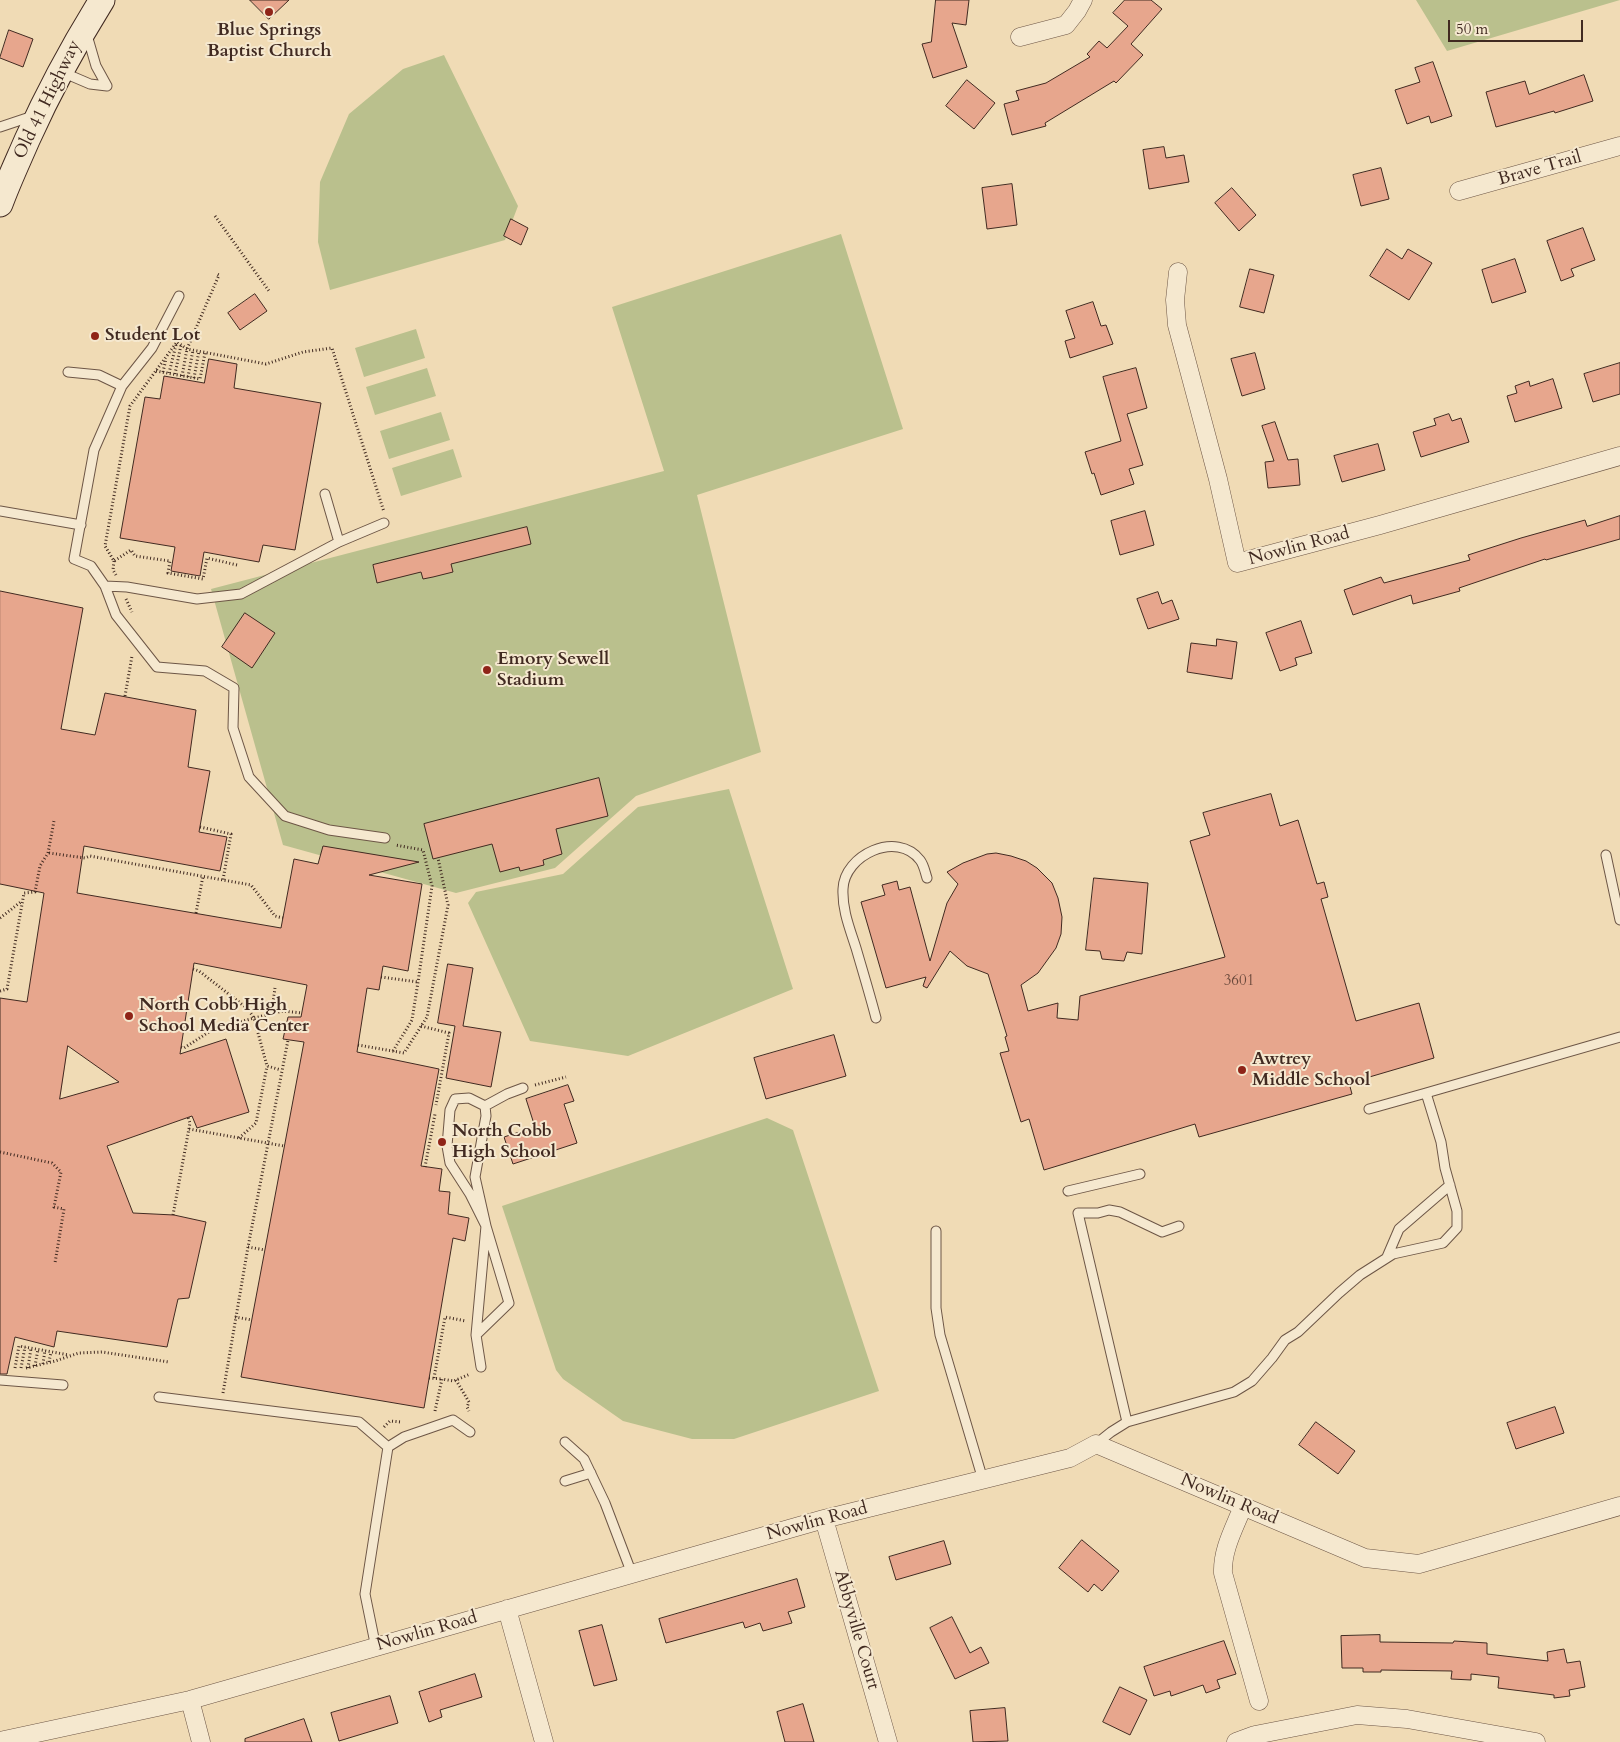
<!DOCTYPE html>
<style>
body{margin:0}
#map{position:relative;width:1620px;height:1742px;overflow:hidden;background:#f0dbb5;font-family:Cardo,serif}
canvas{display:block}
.scale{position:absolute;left:1448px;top:20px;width:135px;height:22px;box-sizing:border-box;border:2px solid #412a21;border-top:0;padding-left:6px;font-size:15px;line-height:18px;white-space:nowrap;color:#412a21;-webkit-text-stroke:4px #f5e8cf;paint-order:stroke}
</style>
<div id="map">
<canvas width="1620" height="1742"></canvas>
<div class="scale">50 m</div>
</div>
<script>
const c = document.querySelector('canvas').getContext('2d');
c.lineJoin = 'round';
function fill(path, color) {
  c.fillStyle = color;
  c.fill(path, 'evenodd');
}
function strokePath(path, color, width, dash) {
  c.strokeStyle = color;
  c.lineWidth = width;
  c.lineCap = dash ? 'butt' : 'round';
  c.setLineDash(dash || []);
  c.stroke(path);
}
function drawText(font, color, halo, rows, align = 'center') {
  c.font = font + ' Cardo,serif';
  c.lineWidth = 4;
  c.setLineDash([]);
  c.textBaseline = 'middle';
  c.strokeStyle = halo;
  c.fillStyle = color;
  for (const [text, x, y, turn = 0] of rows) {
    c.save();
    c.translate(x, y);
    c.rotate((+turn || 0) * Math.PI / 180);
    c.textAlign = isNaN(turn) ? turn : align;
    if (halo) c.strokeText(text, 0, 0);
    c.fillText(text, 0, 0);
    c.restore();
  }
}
fill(new Path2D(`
 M1416,0H1620L1447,51Z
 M444,55L518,206L505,240L330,290L318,242L320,182L349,114L403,69Z
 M841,234L903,429L697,495L761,752L636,796L555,868L456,893L283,845L211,589L664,471L612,307Z
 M416,329L425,358L364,377L355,348Z
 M427,368L436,396L375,415L366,387Z
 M441,412L450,440L389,459L380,431Z
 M453,449L462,477L401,496L392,468Z
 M729,789L793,989L628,1056L530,1041L468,903L476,892L563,874L638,807Z
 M767,1118L793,1130L879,1391L734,1439H692L623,1421L563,1379L556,1370L502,1206Z`), '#bac08d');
const building = new Path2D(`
 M250,0H289L269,19Z
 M936,0H969L966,25L952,23L967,67L933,78L922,44L931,42Z
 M1125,0H1151L1162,9L1131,44L1143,55L1116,83L1114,81L1045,123L1046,126L1012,135L1004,104L1019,100L1016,91L1046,83L1090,57L1087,54L1099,41L1107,48L1128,26L1113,13Z
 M9,30L33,39L23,67L0,58Z
 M1433,62L1452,116L1431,123L1429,116L1407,124L1395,90L1420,82L1415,68Z
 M1584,75L1593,101L1555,113L1554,111L1496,127L1486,92L1525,81L1529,94Z
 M967,80L995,103L974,129L946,106Z
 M1164,147L1166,158L1184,155L1189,182L1149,189L1143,150Z
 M1381,168L1389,199L1361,206L1353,175Z
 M1012,184L1017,225L987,229L982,188Z
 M1232,188L1256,215L1239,231L1215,203Z
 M511,219L528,228L521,245L504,236Z
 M1583,228L1595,260L1571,269L1574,276L1561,281L1547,241Z
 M1387,249L1402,259L1408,249L1432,263L1409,300L1370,276Z
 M1515,259L1526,292L1492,303L1482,270Z
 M1250,269L1274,275L1264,313L1240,307Z
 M255,294L267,311L240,330L228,313Z
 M1093,302L1101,326L1106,325L1113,344L1070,358L1065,341L1075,338L1066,311Z
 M1255,353L1265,389L1242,396L1231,359Z
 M209,359L237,364L234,388L321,403L295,550L263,545L259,562L204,552L200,576L171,571L175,547L120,538L145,397L160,399L164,376L204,383Z
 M1620,363V394L1593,402L1584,374Z
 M1136,368L1147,408L1127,414L1143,465L1129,469L1134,484L1101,495L1094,473L1092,474L1085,452L1121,441L1103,377Z
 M1553,379L1562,408L1515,422L1507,396L1517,393L1515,386L1529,381L1530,386Z
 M1449,414L1452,421L1461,418L1469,442L1421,457L1413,432L1436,425L1434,419Z
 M1275,422L1288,460L1298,459L1300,485L1268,488L1265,462L1274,461L1262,426Z
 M1378,444L1385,470L1342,482L1334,456Z
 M1145,511L1154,545L1120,555L1111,521Z
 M1620,516V539L1546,560L1545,559L1459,588L1460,591L1413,604L1411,595L1353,615L1344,590L1381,577L1384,583L1470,560L1468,555L1521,538L1585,520L1587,526Z
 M527,527L531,544L451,564L453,572L433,577L423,579L421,572L377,583L373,565Z
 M0,591L83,608L61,729L95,735L105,693L196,710L188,767L210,771L199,832L227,837L220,871L84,846L77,893L281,928L294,859L318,864L323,846L419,862L369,875L422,884L408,971L383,966L379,990L367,988L357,1052L439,1069L421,1166L442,1169L439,1191L450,1192L448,1214L469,1218L465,1241L453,1238L424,1408L241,1377L304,1042L283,1039L288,1017H301L307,985L194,963L180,1054L226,1039L249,1112L197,1128L192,1116L107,1146L133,1213L174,1215L206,1222L189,1298L178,1299L167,1347L57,1331L54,1347L15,1337L7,1374H0V998L27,1002L44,893L0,884ZM68,1046L119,1082L60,1099Z
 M1158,592L1162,604L1172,600L1179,619L1148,629L1137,599Z
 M245,613L275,633L252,668L222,647Z
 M1301,621L1312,653L1295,658L1297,665L1280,671L1266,633Z
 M1217,639L1237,642L1232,679L1187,672L1191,643L1216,646Z
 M599,778L608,816L556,829L562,854L543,860L544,865L520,871L519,867L500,872L492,844L433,859L424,824Z
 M1271,794L1280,826L1298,820L1317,884L1324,882L1328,897L1321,899L1356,1021L1419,1003L1434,1058L1349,1083L1352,1094L1199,1137L1195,1124L1044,1170L1029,1119L1021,1122L1000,1053L1009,1051L1005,1037L1007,1036L988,974L967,966L950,951L927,988L923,986L926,977L886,988L861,902L885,895L882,885L897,881L899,890L910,887L930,961L947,903L958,884L947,872L963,863L987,854L996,853L1011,856L1026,861L1037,868L1052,883L1058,898L1062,917L1061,934L1056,948L1038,973L1021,985L1028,1011L1058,1003L1057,1018L1078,1020L1080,996L1225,957L1190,841L1210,835L1203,813Z
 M1094,878L1148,883L1142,954L1127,952L1124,961L1102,959L1100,951L1086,950Z
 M448,964L473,968L463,1026L501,1032L491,1087L446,1078L455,1026L438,1023Z
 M834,1035L846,1076L766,1099L754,1058Z
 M568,1085L574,1101L564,1104L577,1143L513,1164L504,1137L535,1127L526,1099Z
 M1555,1407L1564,1433L1516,1449L1507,1423Z
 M1316,1422L1355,1451L1338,1474L1299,1445Z
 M1082,1540L1119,1571L1102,1591L1094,1584L1088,1592L1059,1568Z
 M944,1541L951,1564L896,1580L889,1557Z
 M797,1579L805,1607L788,1612L792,1623L763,1631L760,1623L745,1628L743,1622L666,1643L659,1619Z
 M952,1617L970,1653L981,1647L989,1663L955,1679L930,1628Z
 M602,1625L617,1680L594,1686L579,1631Z
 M1380,1635V1642L1453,1643L1454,1641L1487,1643V1654L1548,1661L1547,1652L1564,1649L1567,1663L1580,1661L1585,1687L1569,1690L1570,1696L1554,1698V1695L1498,1688L1499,1677L1471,1674V1680L1451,1679L1452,1671L1381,1670V1672H1363V1668H1342L1341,1636Z
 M1224,1641L1236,1674L1217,1680L1220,1688L1206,1693L1203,1685L1171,1696L1170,1691L1154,1696L1144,1667Z
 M475,1674L482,1697L440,1710L442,1717L429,1722L419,1692Z
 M1120,1687L1147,1700L1130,1735L1103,1722Z
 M390,1696L398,1723L339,1741L331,1713Z
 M803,1704L814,1742H785L777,1712Z
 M1005,1708L1008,1741L973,1742L970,1711Z
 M304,1719L312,1742H245V1739Z`);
fill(building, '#e7a68d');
strokePath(building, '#412a21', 1);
const lane = new Path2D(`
 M87,35L96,66L107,86
 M62,72L90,84L107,86
 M0,127L33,116
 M179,296L152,348L122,386L94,450L74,559L91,566L105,586L116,615L157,667L205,671L234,688L233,728L249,777L285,816L329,830L385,838
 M68,372L99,375L122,386
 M325,494L339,542
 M0,511L81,525
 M105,586L127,587L197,599L241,594L339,542L384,523
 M1606,855L1620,920
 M876,1018C870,995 863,972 856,948C850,929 842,910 843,889C844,855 897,830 920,860C924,865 925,872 927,878
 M485,1106L507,1094L523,1088
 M1369,1109L1426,1093
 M1068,1191L1140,1174
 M936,1231V1308L940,1335L983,1480
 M1387,1257L1399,1229L1450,1185
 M476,1335L509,1303L486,1226L470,1194L450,1163L447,1146L450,1110L455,1099L469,1098L485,1106L486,1116L475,1177L486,1226L476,1335L481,1367
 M0,1380L63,1385
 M159,1397L359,1422L388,1447
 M1127,1422L1078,1213H1098L1109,1210L1120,1212L1162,1232L1179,1226
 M565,1442L584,1459L605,1503L632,1574
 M1096,1444L1111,1432L1127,1422L1234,1392L1252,1381L1272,1358L1285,1340L1298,1332L1339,1293L1360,1275L1393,1254L1443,1243L1457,1228V1211L1445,1168L1441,1142L1426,1093L1620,1037
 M388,1447L404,1437L453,1420L470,1432
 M565,1481L591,1473
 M376,1648L365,1594L388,1447`);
const street = new Path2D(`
 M1020,37L1066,25L1077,11L1083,0
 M1459,191L1620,146
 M1178,272L1175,300L1177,325L1218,479L1237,563L1380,525L1620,456
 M1243,1506C1235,1527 1222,1549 1223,1573L1259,1701
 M824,1519L888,1742
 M507,1609L544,1742
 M190,1700L201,1742
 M0,1741L190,1700L824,1519L1070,1458L1096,1444L1365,1558L1419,1564L1620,1506
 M1236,1742L1255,1735L1357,1715L1407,1719L1536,1742`);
const secondary = new Path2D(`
 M0,204C8,182 18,161 27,140C49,91 74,45 102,0`);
strokePath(lane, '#6d5646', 11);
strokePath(street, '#6d5646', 19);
strokePath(secondary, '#412a21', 27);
strokePath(new Path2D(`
 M215,216L269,291
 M156,371L200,379L205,353
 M163,372L166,359
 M169,373L176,345
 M175,374L181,345
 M182,376L187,349L219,275L217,274
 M188,377L193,350
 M194,378L199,351
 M114,561L113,570L116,575
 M237,565L207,558L203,579L168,573L170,561L135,556L131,550L114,561L105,546L130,406L177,342L187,349L266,364L303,352L332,348L384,512
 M126,599L132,612
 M125,696L132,656
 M200,827L231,834L223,880
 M49,853L85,858L90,856L251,885L275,916L283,918
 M196,913L203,876
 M0,918L22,901
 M193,969L199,971L248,1009L254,1018L267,1066L281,1070
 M381,977L418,982
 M0,991L7,989L24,893L35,892L40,866L48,853L54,821
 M275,1013L273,1003L275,988
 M421,1026L449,1033L436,1105
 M358,1045L404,1053L427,1017L448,905L438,858
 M181,1047L184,1048L212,1030L254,1018L283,1011L302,1013
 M393,1051L412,1020L418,982L432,886L423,850L395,845
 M535,1085L566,1077
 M189,1129L284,1146
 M239,1138L256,1123L267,1066
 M0,1152L52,1163L61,1172L54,1207L64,1209L55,1263
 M425,1167L435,1114
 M173,1215L190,1123L188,1117
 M248,1247L265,1250
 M235,1317L252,1320
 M49,1362L51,1352
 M43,1364L45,1350
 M35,1366L38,1349
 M15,1368L19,1346L69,1355
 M21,1368L25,1347
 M26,1368L55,1361L79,1353L102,1352L169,1362
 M28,1368L31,1348
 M429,1378L442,1379
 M434,1378L445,1317L466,1321
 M456,1380L469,1402L467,1407L469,1411
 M223,1393L248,1247L288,1040
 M435,1411L442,1379L454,1381L470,1374
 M384,1427L390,1421L401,1422`), '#412a21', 3, [1, 2.5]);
strokePath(lane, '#f5e8cf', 9);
strokePath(street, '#f5e8cf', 18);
strokePath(secondary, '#f5e8cf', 25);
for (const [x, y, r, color] of [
 [269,12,5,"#8f2418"],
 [95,336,5,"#8f2418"],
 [487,670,5,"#8f2418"],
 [129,1016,5,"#8f2418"],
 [1242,1070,5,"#8f2418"],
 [442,1142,5,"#8f2418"]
]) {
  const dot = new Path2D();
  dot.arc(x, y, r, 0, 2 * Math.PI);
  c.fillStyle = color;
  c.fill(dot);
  strokePath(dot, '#f5e8cf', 2);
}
drawText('15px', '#6a493c', null, [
 ["3601",1239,982]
]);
drawText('bold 18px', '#412a21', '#f5e8cf', [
 ["Blue Springs",269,31,"center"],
 ["Baptist Church",269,52,"center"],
 ["Student Lot",105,336],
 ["Emory Sewell",497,660],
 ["Stadium",497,681],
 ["North Cobb High",139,1006],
 ["School Media Center",139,1027],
 ["Awtrey",1252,1060],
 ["Middle School",1252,1081],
 ["North Cobb",452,1132],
 ["High School",452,1153]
], 'left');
drawText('18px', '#412a21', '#f5e8cf', [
 ["Old 41 Highway",48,100,-64],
 ["Brave Trail",1540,169,-16],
 ["Nowlin Road",1299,547,-15],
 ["Nowlin Road",1229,1500,23],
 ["Nowlin Road",817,1522,-15],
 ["Abbyville Court",856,1630,74],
 ["Nowlin Road",427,1632,-16]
]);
</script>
